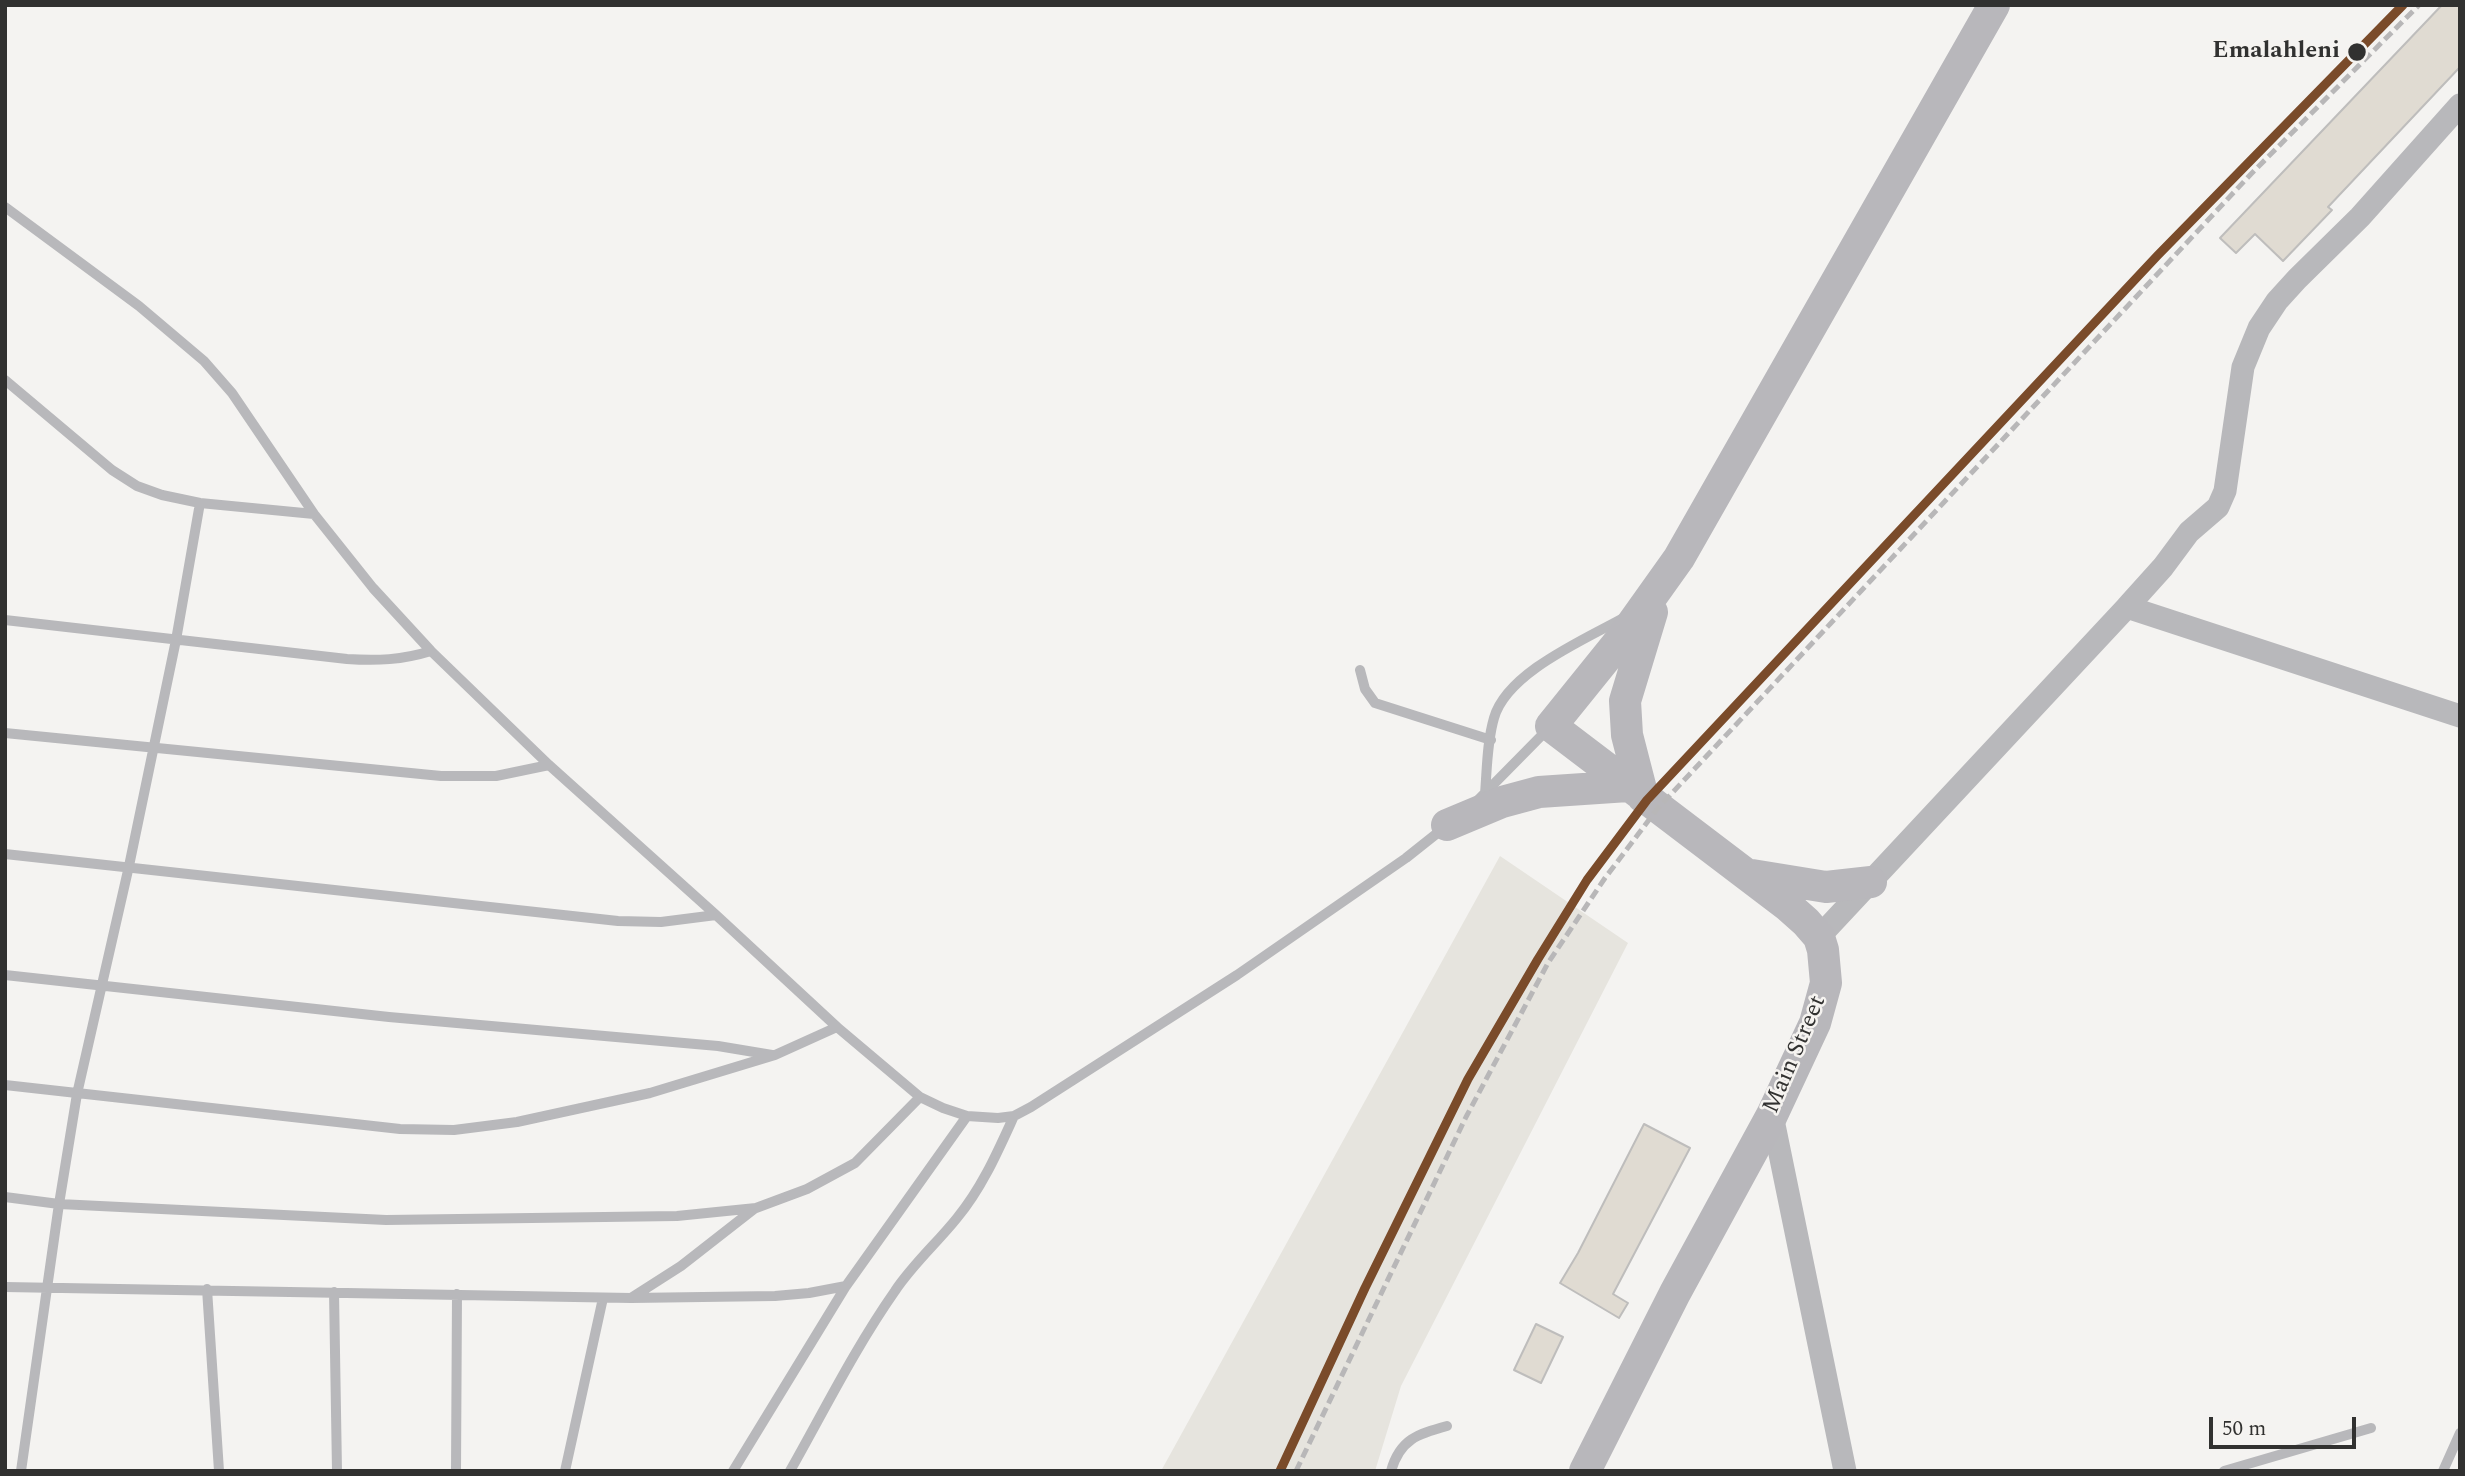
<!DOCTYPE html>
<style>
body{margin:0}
#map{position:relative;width:2465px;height:1476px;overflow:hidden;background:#f4f3f1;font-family:Spectral,serif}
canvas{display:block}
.frame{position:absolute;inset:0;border:7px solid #313130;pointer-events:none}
.scale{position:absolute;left:2209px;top:1417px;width:147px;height:32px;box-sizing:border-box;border:4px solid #313130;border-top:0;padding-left:9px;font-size:21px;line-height:24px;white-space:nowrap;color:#313130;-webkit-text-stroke:5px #f5f3f0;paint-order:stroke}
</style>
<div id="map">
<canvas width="2465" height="1476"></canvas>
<div class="frame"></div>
<div class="scale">50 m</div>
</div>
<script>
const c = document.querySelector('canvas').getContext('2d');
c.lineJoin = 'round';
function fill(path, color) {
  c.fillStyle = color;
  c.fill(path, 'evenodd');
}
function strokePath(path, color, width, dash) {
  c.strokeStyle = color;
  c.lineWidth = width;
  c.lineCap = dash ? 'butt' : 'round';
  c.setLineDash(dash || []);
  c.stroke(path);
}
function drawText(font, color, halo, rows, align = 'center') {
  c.font = font + ' Spectral,serif';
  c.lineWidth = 5;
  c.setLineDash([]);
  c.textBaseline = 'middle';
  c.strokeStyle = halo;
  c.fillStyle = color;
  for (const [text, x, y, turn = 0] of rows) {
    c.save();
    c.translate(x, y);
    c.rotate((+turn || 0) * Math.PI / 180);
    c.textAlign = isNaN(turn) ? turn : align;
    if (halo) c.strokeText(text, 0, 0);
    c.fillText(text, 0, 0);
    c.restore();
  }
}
fill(new Path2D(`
 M1500,856L1628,943L1401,1386L1375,1471H1161Z`), '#e6e4de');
const building = new Path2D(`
 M2442,5H2460V67L2328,207L2332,210L2283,261L2255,234L2236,253L2220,238Z
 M1644,1124L1690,1148L1613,1294L1628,1303L1619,1318L1560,1283L1578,1253Z
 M1536,1324L1563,1337L1541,1383L1514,1370Z`);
fill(building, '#e0dbd2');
strokePath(building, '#bebdbc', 2);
strokePath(new Path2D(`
 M5,207L139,306L204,361L232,393L314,514L373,588L431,651L549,765L716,915L837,1027L920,1097L943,1108L967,1116L998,1118L1014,1116L1031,1107L1237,975L1406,858L1445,827
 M5,380L112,470L137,486L162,495L200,503L314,514
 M5,620L347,659C377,661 402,660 431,651
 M1360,670L1365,689L1375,703L1491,740
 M5,733L441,776H496L549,765
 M1485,794C1487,769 1487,742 1494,718C1507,672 1586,639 1625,617
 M1479,799L1549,728
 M5,854L618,921L661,922L716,915
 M5,975L389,1017L718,1046L772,1055
 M5,1085L400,1129L454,1130L517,1122L650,1093L775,1055L837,1027
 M5,1197L59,1204L386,1220L677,1216L756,1208L807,1189L855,1163L920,1097
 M5,1287L631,1298L775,1296L809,1293L846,1286L967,1116
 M207,1289L219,1471
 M334,1292L337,1471
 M631,1298L681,1266L754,1209
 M21,1471L59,1204L77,1094L129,866L176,640L200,503
 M456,1471L457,1294
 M565,1471L603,1298
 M733,1471L846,1286
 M790,1471C824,1411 855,1348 895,1291C913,1264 937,1243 957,1218C982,1188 998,1151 1014,1116
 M1391,1471C1400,1439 1418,1434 1447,1426
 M2224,1471L2371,1428
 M2443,1471L2460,1433`), '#b8b8bb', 10);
strokePath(new Path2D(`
 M2127,607L2163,567L2189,532L2218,507L2225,491L2243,367L2259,328L2277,301L2297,279L2360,217L2460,105
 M1819,937L2127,607L2460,716
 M1772,1115L1845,1471`), '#b8b8bb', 23);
strokePath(new Path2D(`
 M1643,797L1627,735L1625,701L1652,612
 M1447,825L1502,802L1539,792L1628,786
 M1752,875L1826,887L1871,882
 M1585,1471L1675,1293L1772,1115L1815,1023L1826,983L1823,950L1819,937L1806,922L1788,906L1551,726L1622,638L1679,558L1994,5`), '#b8b7bb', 32);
strokePath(new Path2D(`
 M1296,1471L1466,1117L1548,963L1605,878L1658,808L2251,174L2419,5`), '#b8b7b8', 5, [10, 5]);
strokePath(new Path2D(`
 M1280,1471L1365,1288L1468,1079L1538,959L1587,880L1647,800L2158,255L2403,5`), '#7a4b2a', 9);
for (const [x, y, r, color] of [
 [2357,52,10,"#313130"]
]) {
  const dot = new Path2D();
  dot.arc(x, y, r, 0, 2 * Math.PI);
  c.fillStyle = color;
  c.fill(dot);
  strokePath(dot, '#f5f3f0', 2.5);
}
drawText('bold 24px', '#313130', '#f5f3f0', [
 ["Emalahleni",2340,52]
], 'right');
drawText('24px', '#313130', '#f5f3f0', [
 ["Main Street",1796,1055,-67]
]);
</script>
